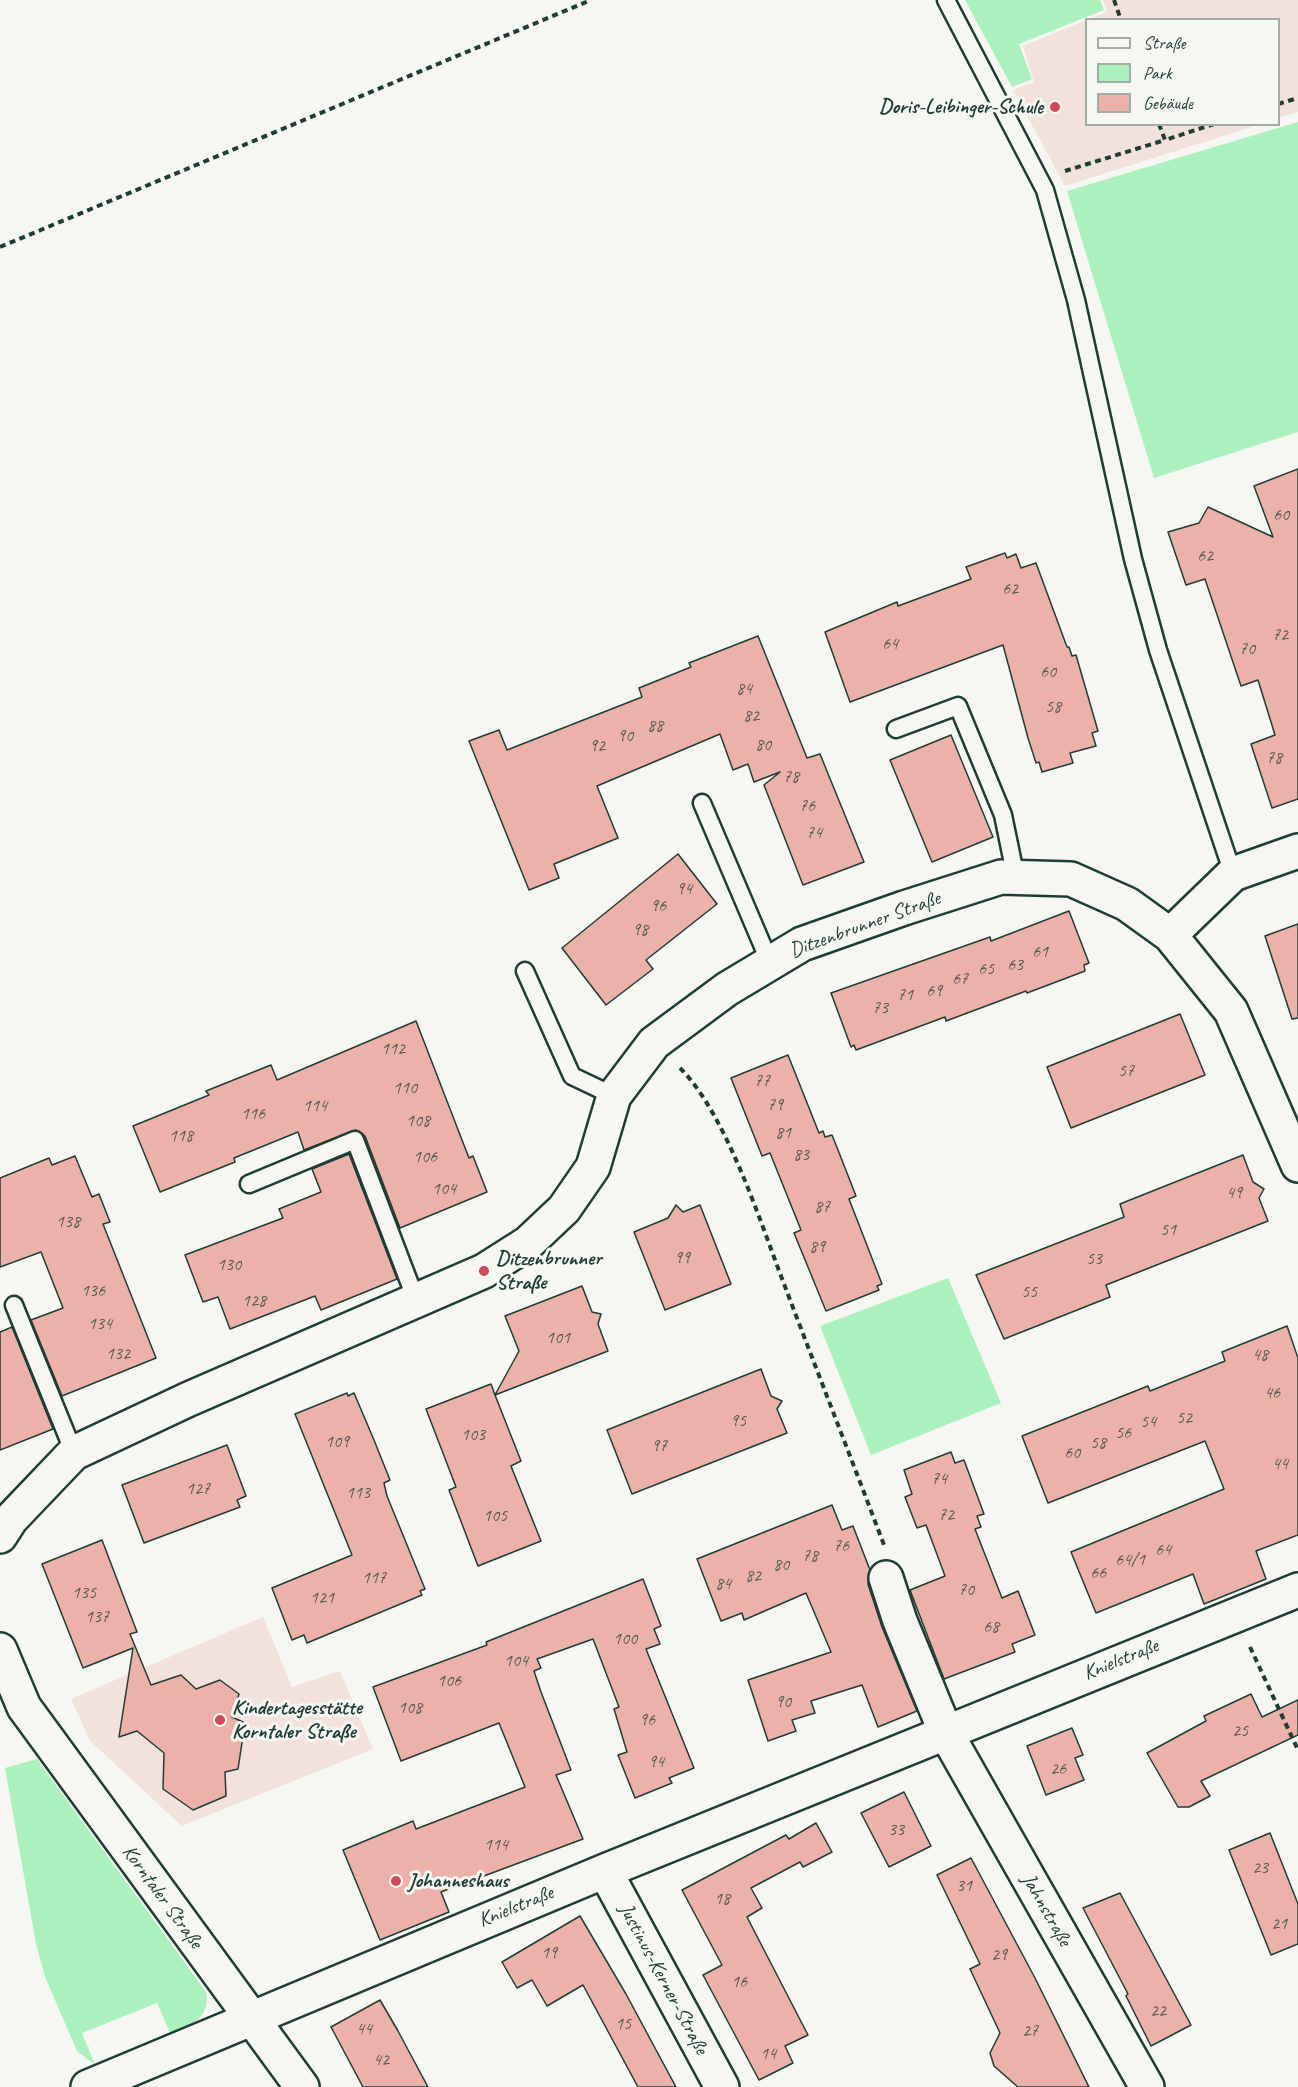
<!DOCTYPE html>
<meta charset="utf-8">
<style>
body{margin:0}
#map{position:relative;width:1298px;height:2087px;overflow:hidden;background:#f6f6f2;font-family:Caveat,sans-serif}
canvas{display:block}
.legend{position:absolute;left:1085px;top:18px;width:195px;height:108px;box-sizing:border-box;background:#f6f6f2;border:2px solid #a0aca6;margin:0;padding:8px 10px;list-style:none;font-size:18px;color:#1f3d34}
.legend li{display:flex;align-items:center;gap:12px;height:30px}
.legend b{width:30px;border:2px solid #a0aca6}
</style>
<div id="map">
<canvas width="1298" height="2087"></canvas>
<ul class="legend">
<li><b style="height:8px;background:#f6f6f2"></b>Straße</li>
<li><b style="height:16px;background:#aaf1be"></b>Park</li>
<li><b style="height:16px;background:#ecb1a8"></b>Gebäude</li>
</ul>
</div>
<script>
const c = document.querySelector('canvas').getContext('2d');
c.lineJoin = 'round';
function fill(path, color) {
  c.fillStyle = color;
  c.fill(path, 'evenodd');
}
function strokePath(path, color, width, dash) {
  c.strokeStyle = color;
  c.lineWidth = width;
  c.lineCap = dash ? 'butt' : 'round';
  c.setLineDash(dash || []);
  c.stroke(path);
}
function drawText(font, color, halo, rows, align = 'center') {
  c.font = font + ' Caveat,sans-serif';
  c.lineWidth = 6;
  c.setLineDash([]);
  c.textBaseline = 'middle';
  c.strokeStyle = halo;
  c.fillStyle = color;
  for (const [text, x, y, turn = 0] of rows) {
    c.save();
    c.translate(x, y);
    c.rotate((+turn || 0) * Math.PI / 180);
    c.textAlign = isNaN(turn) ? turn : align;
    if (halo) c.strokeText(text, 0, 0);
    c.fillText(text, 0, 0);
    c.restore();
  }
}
fill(new Path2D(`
 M1103,0H1298V112L1279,118L1278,20L1088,19L1107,12Z
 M1086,20V124L1258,125L1065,186L1013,90L1034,82L1023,46Z
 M263,1617L292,1687L340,1671L373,1749L182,1826L90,1741L71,1699Z`), '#f3e1dc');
fill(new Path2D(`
 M965,0H1100L1104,10L1019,44L1032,79L1012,87Z
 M1298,122V432L1154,478L1067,191Z
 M948,1278L1001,1403L871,1455L820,1326Z
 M37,1759L206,1992C211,2018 191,2025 171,2035L157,2003L82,2033L95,2065L77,2051L45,1977L36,1944L5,1768Z`), '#aaf1be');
const building = new Path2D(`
 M1298,469V799L1272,808L1251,744L1275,735L1258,680L1241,686L1205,579L1186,585L1168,532L1199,523L1208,507L1273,537L1254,486Z
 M1005,553L1007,558L1016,554L1021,568L1036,563L1067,647H1069L1072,656L1076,655L1098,731L1092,733L1096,746L1070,753L1073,763L1042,772L1039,762L1036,763L1028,738L1003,645L850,702L825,632L897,602L898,606L971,579L966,567Z
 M758,636L807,758L820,754L864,862L803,885L764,785L780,772L754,782L748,764L733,770L720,734L597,786L618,838L554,864L559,878L529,890L469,741L499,730L507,750L642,697L639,688L691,667L689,663Z
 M951,735L993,837L932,862L890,760Z
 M678,854L717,904L646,960L653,969L606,1005L562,948Z
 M1069,911L1089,963L1084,965L1085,971L1027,993L1026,991L946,1021L945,1017L856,1050L854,1045L851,1047L831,993L990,937L991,941Z
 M1298,924V1018L1292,1019L1265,936Z
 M1180,1014L1205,1075L1071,1128L1047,1067Z
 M416,1021L469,1158L473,1156L487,1192L400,1228L365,1136L356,1130L304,1150L298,1132L234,1158L235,1162L160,1192L133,1126L209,1095L206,1091L271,1065L277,1080Z
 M788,1055L819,1133L823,1131L825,1137L832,1135L838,1150L856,1196L849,1199L882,1284L877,1286L879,1290L826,1311L794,1233L801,1230L770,1153L762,1156L731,1078Z
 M349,1154L397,1279L321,1310L315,1296L230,1329L218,1297L203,1302L185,1255L283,1218L279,1209L321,1192L312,1169Z
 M1243,1155L1253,1182L1264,1189L1259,1198L1268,1221L1106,1285L1110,1297L1004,1339L976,1275L1124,1217L1120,1204Z
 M75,1156L92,1197L99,1194L110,1222L103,1224L156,1358L62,1396L31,1320L63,1308L41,1252L0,1267V1178L49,1158L52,1165Z
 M676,1205L683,1212L700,1205L731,1284L665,1310L634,1232L668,1218Z
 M582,1286L592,1312L601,1314L598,1324L608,1351L495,1395L521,1461L511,1466L541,1541L478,1566L449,1490L456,1487L426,1409L491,1384L495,1395L519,1351L505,1316Z
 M1287,1326L1298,1358V1535L1256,1551L1266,1579L1204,1604L1193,1574L1096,1613L1071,1552L1224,1489L1205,1441L1048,1503L1022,1436L1148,1386L1150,1391L1225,1361L1222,1352Z
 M12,1327L53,1429L0,1450V1332Z
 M761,1369L771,1396L782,1401L777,1409L787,1433L632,1494L607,1430Z
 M347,1393L348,1396L354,1393L374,1440L390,1480L384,1483L387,1496L425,1589L420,1591L422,1595L307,1643L304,1635L292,1640L272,1588L352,1555L295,1414Z
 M227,1445L246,1496L237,1500L240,1507L144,1543L122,1485Z
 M951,1452L955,1463L964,1460L984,1514L977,1516L981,1527L975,1529L1002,1598L1018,1591L1035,1635L1012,1644L1015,1652L944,1679L910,1590L945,1576L926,1525L917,1528L905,1497L912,1494L904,1470Z
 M832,1505L842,1530L853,1526L870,1570L868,1584L882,1627L917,1711L878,1727L862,1685L811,1701L815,1713L792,1720L796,1731L768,1741L748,1680L831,1652L806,1593L744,1620L742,1613L721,1621L697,1559Z
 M102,1540L137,1632L130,1634L151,1685L181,1675L196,1689L220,1680L239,1694L232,1717L245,1723L238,1769L225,1772L226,1796L193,1810L163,1789L164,1753L137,1731L119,1737L133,1648L83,1668L42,1564Z
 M643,1579L661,1626L654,1629L660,1644L646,1649L694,1768L669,1778L672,1783L635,1798L618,1755L627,1752L614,1709L619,1707L593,1639L537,1659L541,1668L534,1671L541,1692L571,1770L556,1775L583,1839L441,1892L449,1912L380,1940L343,1850L413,1821L416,1829L525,1787L499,1723L401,1761L373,1687L487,1645L486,1642Z
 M1251,1694L1262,1717L1298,1700V1735L1201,1781L1210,1796L1189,1807H1178L1147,1753L1206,1721L1204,1716Z
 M1072,1728L1083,1755L1075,1758L1084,1780L1046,1795L1027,1746Z
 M904,1792L931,1846L889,1867L861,1813Z
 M816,1823L832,1852L803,1867L800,1862L751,1888L762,1908L747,1917L808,2035L785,2046L793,2063L759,2080L703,1975L722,1965L682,1890L786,1835L789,1839Z
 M1270,1833L1298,1904V1944L1271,1955L1229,1850Z
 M971,1858L1035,1978L1089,2087H1018L994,2066L990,2053L1000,2033L970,1969L980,1964L937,1875Z
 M1120,1893L1191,2025L1151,2046L1126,1996L1128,1994L1083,1908Z
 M580,1916L626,1994L676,2087H638L583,1985L547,2006L532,1980L517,1988L502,1962Z
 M380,2000L398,2031L428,2087H363L331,2027Z`);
fill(building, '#ecb1a8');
strokePath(building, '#1f3d34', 1.5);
const lane = new Path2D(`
 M946,0L1045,190L1076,300L1133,559L1158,650L1233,874
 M896,729L958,706L1003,815L1016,878
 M702,803L770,963
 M525,971L572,1076L614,1096
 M249,1184L355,1140L416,1300
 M14,1305L74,1453`);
const street = new Path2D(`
 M1170,935L1233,874L1298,851
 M0,1536L11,1519L74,1453L189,1399L484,1271L528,1243L564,1209L593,1167L614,1096L654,1043L727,989L802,944L904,908L1001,877L1071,879L1127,904L1170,935L1231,1011L1298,1165
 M886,1578L900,1621L946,1733L1147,2087
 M0,1650L24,1707L302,2087
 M605,1871L722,2087
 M88,2087L605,1871L1298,1590`);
strokePath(lane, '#1f3d34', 21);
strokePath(street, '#1f3d34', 38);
strokePath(new Path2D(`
 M1114,0L1121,20
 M1278,104L1298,98
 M1159,124L1165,140L1214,124
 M1065,171L1165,140
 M0,247L591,0
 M680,1068C725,1113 758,1215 781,1276C815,1366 850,1455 884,1545
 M1250,1647L1298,1750`), '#1f3d34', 4, [6, 4.5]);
strokePath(lane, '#f6f6f2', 16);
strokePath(street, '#f6f6f2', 33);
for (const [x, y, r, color] of [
 [1055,107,6,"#d1495b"],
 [484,1271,6,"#d1495b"],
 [220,1720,6,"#d1495b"],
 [396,1881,6,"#d1495b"]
]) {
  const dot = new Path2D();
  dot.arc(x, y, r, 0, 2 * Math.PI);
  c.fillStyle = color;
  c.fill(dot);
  strokePath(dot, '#f6f6f2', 2);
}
drawText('18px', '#525a51', null, [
 ["60",1281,515],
 ["62",1205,556],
 ["62",1010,589],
 ["72",1280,635],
 ["64",890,644],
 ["70",1247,649],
 ["60",1048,672],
 ["84",744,689],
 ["58",1053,707],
 ["82",751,716],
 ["88",655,726],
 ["90",625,736],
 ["80",763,745],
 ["92",597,746],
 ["78",1274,758],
 ["78",791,777],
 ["76",807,806],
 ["74",814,833],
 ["94",684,889],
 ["96",658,906],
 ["98",640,930],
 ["61",1040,952],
 ["63",1015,965],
 ["65",986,969],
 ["67",960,979],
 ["69",934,991],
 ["71",905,995],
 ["73",880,1008],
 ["112",393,1049],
 ["57",1126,1071],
 ["77",762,1081],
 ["110",405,1088],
 ["79",775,1105],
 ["114",315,1106],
 ["116",253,1114],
 ["108",418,1121],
 ["81",783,1133],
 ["118",181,1136],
 ["83",801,1155],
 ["106",425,1157],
 ["104",444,1189],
 ["49",1234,1193],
 ["87",822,1207],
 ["138",68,1222],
 ["51",1168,1230],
 ["89",817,1247],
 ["99",682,1258],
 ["53",1094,1259],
 ["130",229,1265],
 ["136",93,1291],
 ["55",1029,1292],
 ["128",254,1301],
 ["134",100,1324],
 ["101",558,1338],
 ["132",118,1354],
 ["48",1260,1355],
 ["46",1272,1393],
 ["52",1184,1418],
 ["95",738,1421],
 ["54",1148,1422],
 ["56",1123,1433],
 ["103",473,1435],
 ["109",337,1442],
 ["58",1098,1443],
 ["97",659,1446],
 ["60",1072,1453],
 ["44",1280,1464],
 ["74",939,1479],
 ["127",198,1489],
 ["113",358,1493],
 ["72",946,1515],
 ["105",495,1516],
 ["76",841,1546],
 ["64",1163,1550],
 ["78",810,1556],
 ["64/1",1130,1560],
 ["80",781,1565],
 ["66",1098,1573],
 ["82",753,1576],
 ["117",374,1578],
 ["84",723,1584],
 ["70",966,1590],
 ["135",84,1593],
 ["121",322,1598],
 ["137",97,1617],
 ["68",991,1627],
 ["100",625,1639],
 ["104",516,1661],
 ["106",449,1681],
 ["90",783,1702],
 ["108",410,1708],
 ["96",647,1720],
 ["25",1240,1731],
 ["94",656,1762],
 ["26",1058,1769],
 ["33",896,1830],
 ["114",496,1845],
 ["23",1260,1868],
 ["31",964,1886],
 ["18",722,1899],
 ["21",1279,1924],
 ["19",549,1953],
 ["29",999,1955],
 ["16",739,1982],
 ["22",1158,2011],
 ["15",623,2024],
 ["44",364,2029],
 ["27",1030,2031],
 ["14",768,2054],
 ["42",381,2060]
]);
drawText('bold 21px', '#1f3d34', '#f6f6f2', [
 ["Doris-Leibinger-Schule",1043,107,"right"],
 ["Ditzenbrunner",496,1259],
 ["Straße",496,1283],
 ["Kindertagesstätte",232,1708],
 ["Korntaler Straße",232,1732],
 ["Johanneshaus",408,1881]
], 'left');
drawText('21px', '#1f3d34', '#f6f6f2', [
 ["Ditzenbrunner Straße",865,925,-20],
 ["Knielstraße",1121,1660,-22],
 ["Korntaler Straße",162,1897,54],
 ["Knielstraße",516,1907,-22],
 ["Jahnstraße",1046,1910,60],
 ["Justinus-Kerner-Straße",663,1979,62]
]);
</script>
